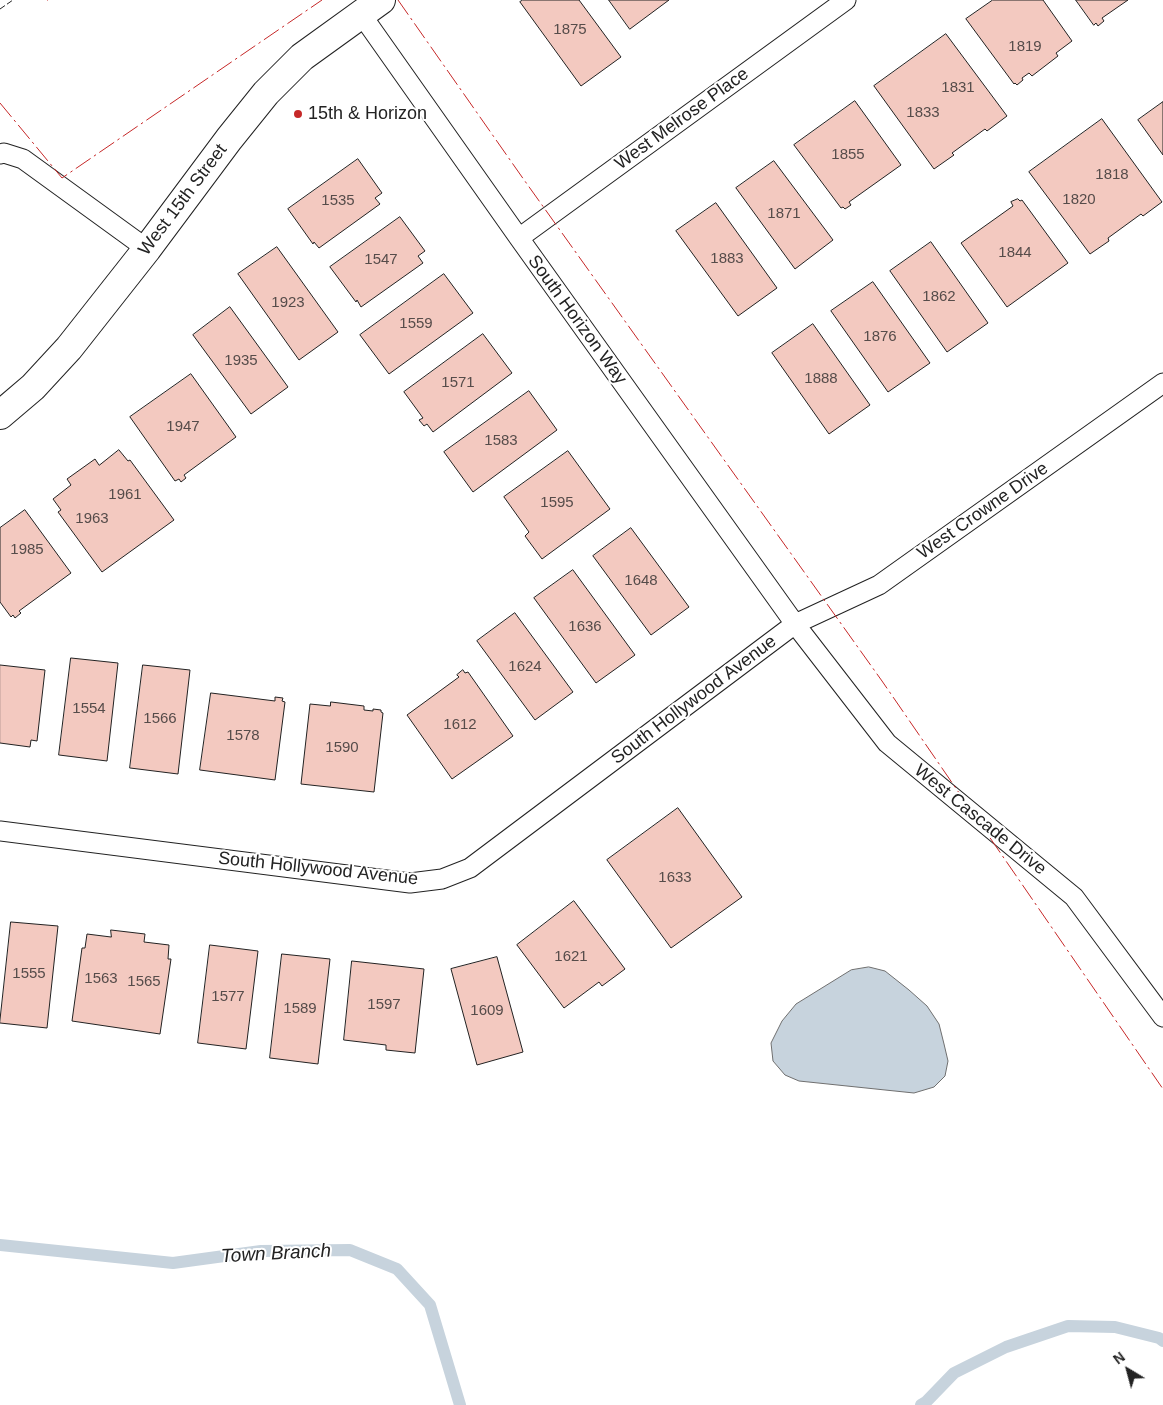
<!DOCTYPE html>
<style>
body{margin:0}
#map{position:relative;width:1163px;height:1405px;overflow:hidden;background:#fff;font-family:Arial,sans-serif}
canvas{display:block}
.north{position:absolute;left:1103px;top:1345px;width:50px;height:50px;-webkit-text-stroke:4px #fff;paint-order:stroke;rotate:323deg;font-size:14px;font-weight:700;line-height:20px;text-align:center;color:#222}
.north::after{content:'';display:block;margin:auto;width:18px;height:22px;background:#222;clip-path:polygon(50% 0,100% 100%,50% 72%,0 100%)}
</style>
<div id="map">
<canvas width="1163" height="1405"></canvas>
<div class="north">N</div>
</div>
<script>
const c = document.querySelector('canvas').getContext('2d');
c.lineJoin = 'round';
function fill(path, color) {
  c.fillStyle = color;
  c.fill(path, 'evenodd');
}
function strokePath(path, color, width, dash) {
  c.strokeStyle = color;
  c.lineWidth = width;
  c.lineCap = dash ? 'butt' : 'round';
  c.setLineDash(dash || []);
  c.stroke(path);
}
function drawText(font, color, halo, rows, align = 'center') {
  c.font = font + ' Arial,sans-serif';
  c.lineWidth = 4;
  c.setLineDash([]);
  c.textBaseline = 'middle';
  c.strokeStyle = halo;
  c.fillStyle = color;
  for (const [text, x, y, turn = 0] of rows) {
    c.save();
    c.translate(x, y);
    c.rotate((+turn || 0) * Math.PI / 180);
    c.textAlign = isNaN(turn) ? turn : align;
    if (halo) c.strokeText(text, 0, 0);
    c.fillText(text, 0, 0);
    c.restore();
  }
}
const water = new Path2D(`
 M869,967L885,971L909,990L927,1006L939,1024L944,1044L948,1061L945,1076L934,1087L914,1093L799,1081L785,1075L773,1061L771,1043L782,1021L796,1004L851,970Z`);
fill(water, '#c7d3dd');
strokePath(water, '#6f6f6f', 1);
strokePath(new Path2D(`
 M0,1245L173,1263L261,1251L350,1250L397,1269L430,1305L460,1405
 M921,1405L926,1402L954,1373L1006,1347L1068,1326L1115,1327L1159,1338L1163,1341`), '#c7d3dd', 12);
const building = new Path2D(`
 M523,0H579L621,57L581,86L520,2Z
 M609,0H669L630,29Z
 M993,0H1043L1072,41L1056,53L1058,56L1032,76L1029,73L1022,78L1023,80L1017,85L1015,83L1014,84L966,19Z
 M1076,0H1128L1102,18L1104,21L1098,26L1096,23L1094,25Z
 M946,34L1007,116L987,131L985,129L952,153L954,155L934,169L874,86Z
 M855,101L901,165L849,202L851,205L845,209L843,207L841,208L794,145Z
 M1163,102V155L1138,120Z
 M1102,119L1162,202L1143,216L1141,214L1108,238L1109,241L1090,254L1029,172Z
 M358,159L382,193L375,198L380,204L319,248L314,242L313,244L288,209Z
 M774,161L833,240L795,269L736,188Z
 M1018,199L1020,201L1022,200L1068,263L1007,307L961,243L1013,206L1011,202Z
 M716,203L777,288L738,316L676,231Z
 M400,217L425,251L418,256L423,263L361,307L357,300L356,302L330,267Z
 M931,242L988,323L947,352L890,271Z
 M277,247L338,332L299,360L238,274Z
 M444,274L473,313L389,374L360,335Z
 M873,282L930,363L888,392L831,311Z
 M230,307L288,387L251,414L193,335Z
 M813,324L870,405L829,434L772,353Z
 M483,334L512,373L433,432L427,424L424,426L419,420L423,418L404,392Z
 M191,374L236,437L184,475L186,478L181,482L179,479L175,481L130,417Z
 M529,391L557,430L473,492L444,452Z
 M119,450L128,461L130,460L174,520L102,572L58,512L61,510L53,499L71,485L67,479L95,459L99,465Z
 M568,451L610,509L542,559L525,536L529,532L504,497Z
 M25,510L71,573L19,611L21,613L15,618L13,615L11,617L0,602V528Z
 M631,528L689,607L651,635L593,556Z
 M573,570L635,655L596,683L534,598Z
 M515,613L573,692L535,720L477,641Z
 M71,658L118,663L107,761L59,755Z
 M0,665L45,670L37,741L31,740L30,747L0,743Z
 M143,665L190,670L178,774L130,768Z
 M463,670L465,673L468,672L513,736L452,779L407,715L459,677L457,675Z
 M211,693L275,701V697L283,698L282,701L285,702L275,780L200,770Z
 M331,702L364,706V710L373,711V709L381,710V712L383,713L374,792L301,784L310,704L330,706Z
 M678,808L742,897L671,948L607,860Z
 M574,901L625,969L602,986L599,982L564,1008L517,945Z
 M11,922L58,926L47,1028L0,1023Z
 M111,930L145,934L144,942L169,945L168,959H171L160,1034L72,1021L82,948H85L87,934L111,937Z
 M210,945L258,951L246,1049L198,1043Z
 M282,954L330,959L318,1064L270,1058Z
 M497,957L523,1052L477,1065L451,969Z
 M352,961L424,969L415,1053L386,1050V1045L344,1040Z`);
fill(building, '#f3c9c0');
strokePath(building, '#222', 1);
const service = new Path2D(`
 M361,14L519,238L795,624L887,743L1074,897L1163,1017
 M0,154L4,153L23,159L147,249
 M519,238L846,0
 M0,831L410,883L442,879L470,868L795,624L879,585L1163,383`);
const tertiary = new Path2D(`
 M0,415L33,387L69,348L147,249L229,139L266,93L302,57L381,0`);
strokePath(service, '#222', 21);
strokePath(tertiary, '#222', 30);
strokePath(service, '#fff', 19);
strokePath(tertiary, '#fff', 28);
strokePath(new Path2D(`
 M0,9L13,0`), '#222', 1, [6, 2.5]);
strokePath(new Path2D(`
 M47,0H48
 M398,0L522,177L882,681L1163,1089
 M0,103L62,178L322,0`), '#c62828', 1, [18, 4, 2.5, 4]);
for (const [x, y, r, color] of [
 [298,114,5,"#c62828"]
]) {
  const dot = new Path2D();
  dot.arc(x, y, r, 0, 2 * Math.PI);
  c.fillStyle = color;
  c.fill(dot);
  strokePath(dot, '#fff', 2);
}
drawText('15px', '#564c4a', null, [
 ["1875",570,30],
 ["1819",1025,47],
 ["1831",958,88],
 ["1833",923,113],
 ["1855",848,155],
 ["1818",1112,175],
 ["1820",1079,200],
 ["1535",338,201],
 ["1871",784,214],
 ["1844",1015,253],
 ["1883",727,259],
 ["1547",381,260],
 ["1862",939,297],
 ["1923",288,303],
 ["1559",416,324],
 ["1876",880,337],
 ["1935",241,361],
 ["1888",821,379],
 ["1571",458,383],
 ["1947",183,427],
 ["1583",501,441],
 ["1961",125,495],
 ["1595",557,503],
 ["1963",92,519],
 ["1985",27,550],
 ["1648",641,581],
 ["1636",585,627],
 ["1624",525,667],
 ["1554",89,709],
 ["1566",160,719],
 ["1612",460,725],
 ["1578",243,736],
 ["1590",342,748],
 ["1633",675,878],
 ["1621",571,957],
 ["1555",29,974],
 ["1563",101,979],
 ["1565",144,982],
 ["1577",228,997],
 ["1597",384,1005],
 ["1589",300,1009],
 ["1609",487,1011]
]);
drawText('18px', '#222', '#fff', [
 ["15th & Horizon",308,114]
], 'left');
drawText('18px', '#222', '#fff', [
 ["West Melrose Place",682,119,-36],
 ["West 15th Street",183,200,-53],
 ["South Horizon Way",577,320,54],
 ["West Crowne Drive",983,511,-35],
 ["South Hollywood Avenue",694,700,-37],
 ["West Cascade Drive",980,820,39],
 ["South Hollywood Avenue",318,869,6]
]);
drawText('italic 19px', '#222', '#fff', [
 ["Town Branch",276,1254,-3]
]);
</script>
